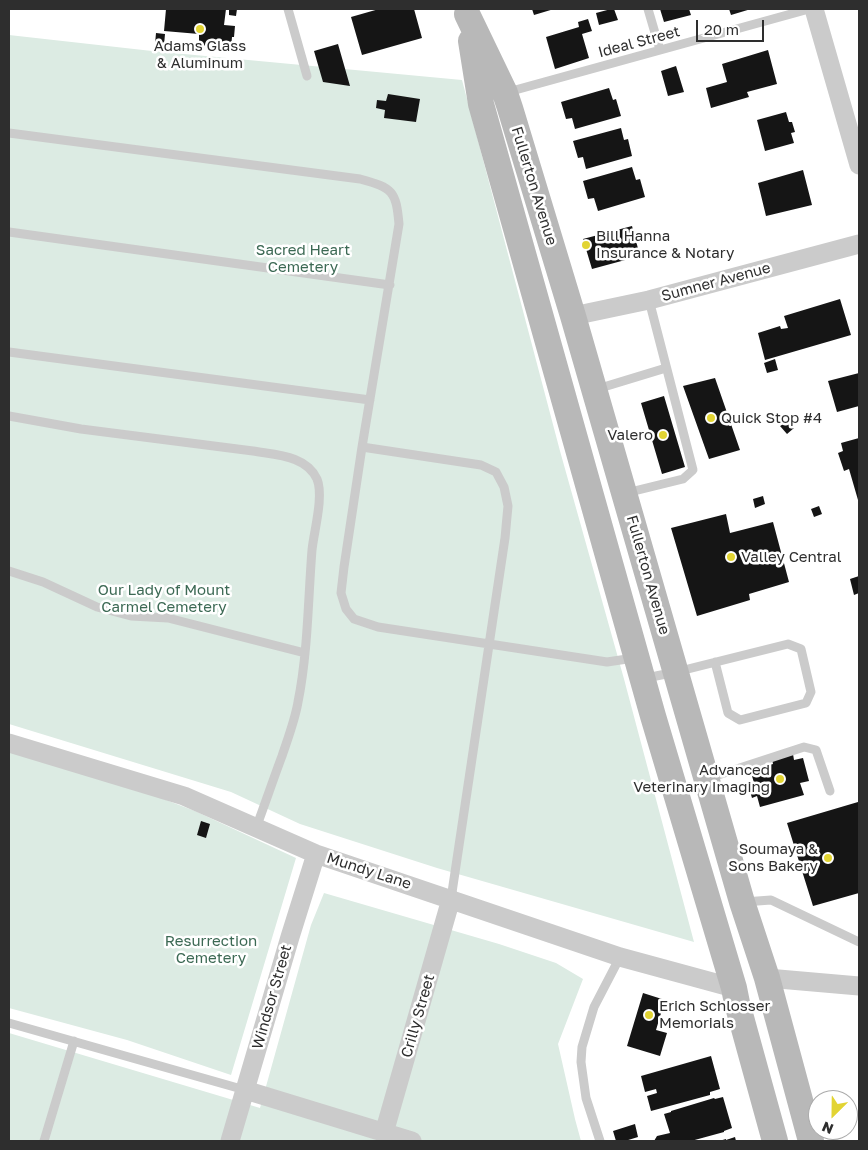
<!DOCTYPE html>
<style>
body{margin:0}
#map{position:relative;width:868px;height:1150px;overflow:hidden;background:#fff;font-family:"Golos Text",sans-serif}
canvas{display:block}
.frame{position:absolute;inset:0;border:10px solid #2e2e2e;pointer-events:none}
.north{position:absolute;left:808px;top:1090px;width:50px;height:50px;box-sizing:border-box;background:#fff;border:1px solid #ababab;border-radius:50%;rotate:203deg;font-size:14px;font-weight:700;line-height:20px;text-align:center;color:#2e2e2e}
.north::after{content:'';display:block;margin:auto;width:18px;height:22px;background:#e2d433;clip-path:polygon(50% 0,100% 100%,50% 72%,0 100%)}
.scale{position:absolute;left:696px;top:20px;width:68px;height:22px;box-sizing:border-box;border:2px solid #2e2e2e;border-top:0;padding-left:6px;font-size:15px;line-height:18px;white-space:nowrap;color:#2e2e2e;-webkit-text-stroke:4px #fff;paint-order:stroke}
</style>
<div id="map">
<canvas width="868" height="1150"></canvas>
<div class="frame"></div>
<div class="north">N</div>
<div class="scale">20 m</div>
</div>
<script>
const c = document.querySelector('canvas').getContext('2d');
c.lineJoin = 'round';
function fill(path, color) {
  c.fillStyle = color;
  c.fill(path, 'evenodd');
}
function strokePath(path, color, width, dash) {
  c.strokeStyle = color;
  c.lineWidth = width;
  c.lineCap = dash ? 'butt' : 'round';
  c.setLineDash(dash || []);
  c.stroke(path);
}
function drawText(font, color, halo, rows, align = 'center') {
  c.font = font + ' "Golos Text",sans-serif';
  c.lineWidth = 5;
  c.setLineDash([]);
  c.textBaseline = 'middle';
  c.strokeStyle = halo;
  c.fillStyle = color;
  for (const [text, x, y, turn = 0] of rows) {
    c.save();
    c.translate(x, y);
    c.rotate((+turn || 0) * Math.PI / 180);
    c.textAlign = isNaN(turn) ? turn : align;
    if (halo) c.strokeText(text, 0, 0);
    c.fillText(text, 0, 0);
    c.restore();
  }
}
fill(new Path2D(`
 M9,35L152,51L462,80L560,451L624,679L694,942L437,868L300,824L231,792L9,724Z
 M9,752L116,781L195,811L296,858L231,1075L127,1040L9,1008Z
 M324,893L499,944L556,963L583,979L558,1044L575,1119L581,1141H9V1033L260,1108L311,925Z`), '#dcebe3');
fill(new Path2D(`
 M166,9H226L224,25L235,26L234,37H232L231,48L199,45V34L164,31Z
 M229,9H237L236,16L229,15Z
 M379,9H414L422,38L362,55L351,17Z
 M532,9H554L534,15Z
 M611,9H614L618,20L599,25L596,13Z
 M660,9H689L691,15L664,22Z
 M729,9H751L731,15Z
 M588,19L592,31L582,34L589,58L555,69L546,37L579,27L578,22Z
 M156,33L165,34L164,45L155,44Z
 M338,44L350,86L323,82L314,51Z
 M768,50L777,84L747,92L749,97L711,108L706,88L727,82L722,64Z
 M676,66L684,92L668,96L661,71Z
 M609,88L613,100L616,99L621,116L575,129L572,118L566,119L561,102Z
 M388,94L420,99L416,122L384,118L385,110L376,108L377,100L386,101Z
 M786,112L789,122H792L795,132L791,133L794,143L765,151L757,120Z
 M621,128L624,140L628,139L632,156L586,169L583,157L578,158L573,141Z
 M632,167L636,180L640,179L645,197L598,211L594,198L588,199L583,181Z
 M803,170L812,205L766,216L758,183Z
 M632,226L640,256L592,269L583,239Z
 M840,299L851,335L765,360L758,333L780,326L781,329L788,328L784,316Z
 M775,359L778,370L767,373L764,363Z
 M859,373V406L837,412L828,381Z
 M715,378L740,450L709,459L683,386Z
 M664,396L685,467L662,474L641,403Z
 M787,420L794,428L787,434L780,426Z
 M859,438V499L858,500L849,469L844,471L838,453L843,451L841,443Z
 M763,496L765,504L755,508L753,499Z
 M819,506L822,514L814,517L811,509Z
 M726,514L730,533L773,522L789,582L749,594L750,600L697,616L671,528Z
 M859,576V593L854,595L850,579Z
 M793,754L794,760L803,758L809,781L800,783L804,795L760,807L757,796L752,798L749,788L755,786L752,776L764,773L763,767L773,764L772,759Z
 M858,802L859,807V893L813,906L787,823Z
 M201,821L210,824L206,838L197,835Z
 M643,993L665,1000L656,1030L667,1033L660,1056L627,1046Z
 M711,1056L720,1089L710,1092V1095L651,1111L647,1096L657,1093L656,1089L645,1092L641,1076Z
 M723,1097L732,1128L724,1131V1132L691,1141H654L657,1136L670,1133L664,1114L671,1112V1111L714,1098L715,1099Z
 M635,1124L638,1137L625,1141H616L613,1131Z
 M735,1137L736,1141H719L726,1139V1140Z`), '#151515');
strokePath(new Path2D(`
 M288,9L307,76
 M648,9L660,50
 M508,92L809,9
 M9,133L360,179C393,188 396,191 399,224L362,447L344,567L341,593L346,609L354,619L378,627L607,662L634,658
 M9,232L390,285
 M9,352L370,400
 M597,389L666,368
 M9,416L81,429L253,451C275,455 306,455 317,479C324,496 314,531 312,550C308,600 308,652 298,702C295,720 288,738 282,756C273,780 265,804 256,828
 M362,447L481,465L496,472L504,487L508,506L505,538L451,899
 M626,493L683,479L693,470L649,300
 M9,571L43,582L97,607L131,616L168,618L305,653
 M646,678L676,672L788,644L801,649L811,692L806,703L740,720L728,713L715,662
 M709,778L804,747L816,750L830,791
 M744,902L771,900L859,942
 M9,1023L245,1090
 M44,1141L74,1041
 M600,1141L586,1098L581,1062L582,1047L594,1007L620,957`), '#cbcbcb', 9);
strokePath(new Path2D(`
 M814,9L859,165
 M573,316L649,300L859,244
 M9,743L184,796L316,854L620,957L734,988
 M767,978L859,986
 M245,1090L412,1141
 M384,1133L451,899
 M230,1141L290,937L316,854`), '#cbcbcb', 19);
strokePath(new Path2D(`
 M467,14L505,93L510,108L573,316L742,902L767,978L811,1141
 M471,41L481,104L653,716L734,988L737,1003L775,1141`), '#b8b8b8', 26);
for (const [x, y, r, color] of [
 [200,29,5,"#e2d433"],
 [586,245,5,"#e2d433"],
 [711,418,5,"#e2d433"],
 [663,435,5,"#e2d433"],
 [731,557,5,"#e2d433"],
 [780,779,5,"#e2d433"],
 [828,858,5,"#e2d433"],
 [649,1015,5,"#e2d433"]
]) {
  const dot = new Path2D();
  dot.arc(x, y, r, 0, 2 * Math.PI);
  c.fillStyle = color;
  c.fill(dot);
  strokePath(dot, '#fff', 2);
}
drawText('15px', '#2e2e2e', '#fff', [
 ["Ideal Street",639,42,-15],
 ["Fullerton Avenue",534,186,73],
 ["Sumner Avenue",716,282,-15],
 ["Fullerton Avenue",648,575,74],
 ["Mundy Lane",369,871,18],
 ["Windsor Street",272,997,-74],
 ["Crilly Street",418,1016,-74]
]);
drawText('15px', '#2e2e2e', '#fff', [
 ["Adams Glass",200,46,"center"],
 ["& Aluminum",200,63,"center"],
 ["Bill Hanna",596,236],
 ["Insurance & Notary",596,253],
 ["Quick Stop #4",721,418],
 ["Valero",653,435,"right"],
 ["Valley Central",741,557],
 ["Advanced",770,770,"right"],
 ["Veterinary Imaging",770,787,"right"],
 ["Soumaya &",818,849,"right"],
 ["Sons Bakery",818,866,"right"],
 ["Erich Schlosser",659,1006],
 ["Memorials",659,1023]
], 'left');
drawText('15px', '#3c6954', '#fff', [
 ["Sacred Heart",303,250],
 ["Cemetery",303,267],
 ["Our Lady of Mount",164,590],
 ["Carmel Cemetery",164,607],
 ["Resurrection",211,941],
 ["Cemetery",211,958]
]);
</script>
